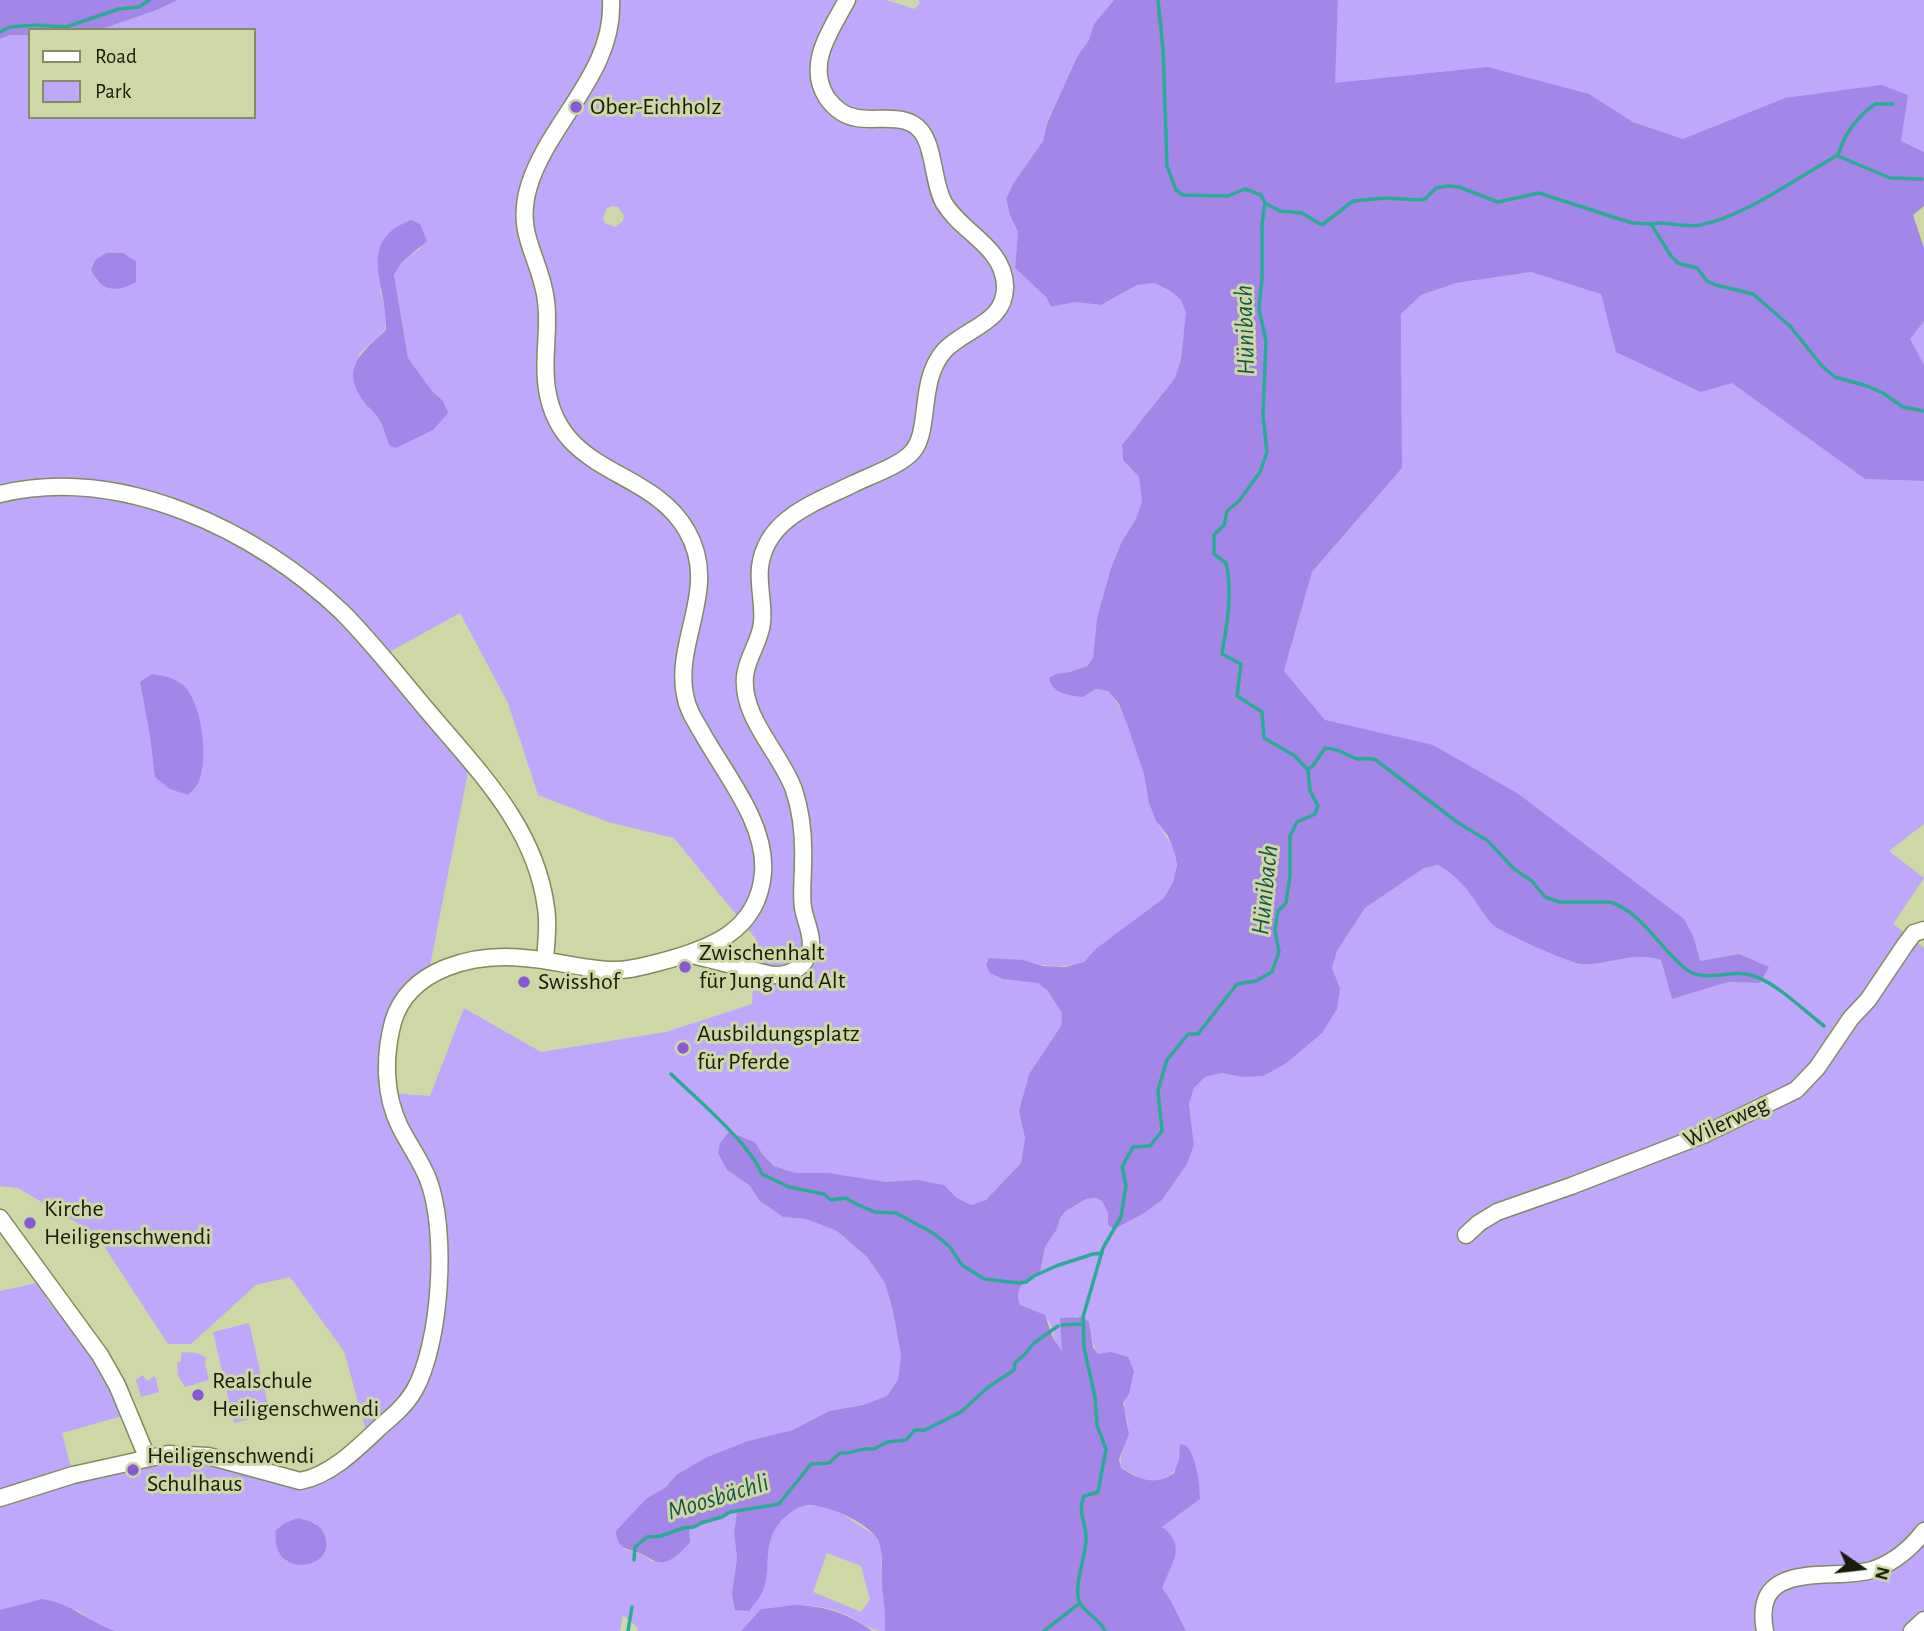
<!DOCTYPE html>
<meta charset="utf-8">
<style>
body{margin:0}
#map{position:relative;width:1924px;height:1631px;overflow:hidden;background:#ced7a6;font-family:"Alegreya Sans",sans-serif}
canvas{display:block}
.legend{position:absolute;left:28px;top:28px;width:228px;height:91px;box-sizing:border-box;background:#ced7a6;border:2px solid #868c67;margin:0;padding:9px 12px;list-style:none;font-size:21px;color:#191c09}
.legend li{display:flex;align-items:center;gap:14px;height:35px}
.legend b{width:35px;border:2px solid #868c67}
.north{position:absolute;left:1826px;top:1533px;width:70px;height:70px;-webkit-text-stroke:5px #ced7a6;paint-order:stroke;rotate:104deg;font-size:19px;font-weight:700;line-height:28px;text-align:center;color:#191c09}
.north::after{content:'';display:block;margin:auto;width:24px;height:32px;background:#191c09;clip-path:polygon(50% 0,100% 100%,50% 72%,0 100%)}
</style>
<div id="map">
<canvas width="1924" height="1631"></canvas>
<ul class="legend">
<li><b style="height:9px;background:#fff"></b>Road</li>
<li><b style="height:19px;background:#bfa7fc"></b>Park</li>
</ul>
<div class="north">N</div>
</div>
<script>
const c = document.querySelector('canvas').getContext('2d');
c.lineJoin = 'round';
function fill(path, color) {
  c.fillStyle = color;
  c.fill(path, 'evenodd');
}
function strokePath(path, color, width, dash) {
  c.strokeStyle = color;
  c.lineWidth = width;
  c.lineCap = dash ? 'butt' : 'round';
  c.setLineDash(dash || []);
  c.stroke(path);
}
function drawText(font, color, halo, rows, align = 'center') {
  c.font = font + ' "Alegreya Sans",sans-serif';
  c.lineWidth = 6;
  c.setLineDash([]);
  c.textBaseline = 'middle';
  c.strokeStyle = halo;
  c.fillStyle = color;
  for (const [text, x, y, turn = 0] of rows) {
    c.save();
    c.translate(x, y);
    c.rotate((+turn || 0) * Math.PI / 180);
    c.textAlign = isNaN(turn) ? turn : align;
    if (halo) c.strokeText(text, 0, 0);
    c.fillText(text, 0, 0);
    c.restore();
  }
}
fill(new Path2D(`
 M178,0H886L915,9L920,3L919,0H1114L1094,24L1089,40L1077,57L1047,122L1043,141L1013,184L1006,199L1010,215L1018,232L1015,268L1046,297L1051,307L1075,302L1101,305L1137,285L1154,283L1169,290L1181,300L1187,313L1181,359L1175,378L1122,445L1123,460L1139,477L1142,501L1136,519L1122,541L1111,568L1097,618L1093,658L1087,666L1070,672L1056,674L1095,689L1108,691C1127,713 1137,745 1144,773C1148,789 1148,806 1156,820C1164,836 1179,849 1176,868C1175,878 1171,890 1164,898C1149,916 1119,931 1100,946C1093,951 1089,961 1080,963C1060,969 1042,966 1023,960L1003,979L1038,982L1047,990L1062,1013L1061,1026L1029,1074L1019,1111L1025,1138L1021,1163L986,1200L971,1205L957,1198L944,1185L918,1181L886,1182L829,1173H795L774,1166L763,1155L755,1142L729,1132L727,1170L749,1185L760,1201L783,1217L806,1219L837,1231L867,1257L885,1283L893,1311L901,1355L898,1381L887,1396L863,1405L829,1411L793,1430L748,1441L707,1457L676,1475L666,1487L647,1498L624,1549L644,1555L652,1562L689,1527L737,1511L734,1533L737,1558L732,1594L765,1578L768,1541L778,1524L789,1513L804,1505L822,1506L840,1513L876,1536L881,1549L882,1585L886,1602L885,1631C866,1631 861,1620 844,1614C817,1602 790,1605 761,1609L741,1631H637L638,1628L623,1615L620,1631H115L100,1626L77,1610H0V1291L46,1281L53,1290L45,1297L70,1329L80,1327L129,1414L62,1433L73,1475L168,1454L300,1481L368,1438L344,1351L290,1277L256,1285L191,1344H168L96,1234L18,1188L0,1186V39L10,35H30V117H254V30H99L154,11ZM612,206L618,207L624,215L623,221L615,227L605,223L603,218L607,208ZM420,224L421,248L401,263L394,275L408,358L432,391L443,401L388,441L377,415L364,402L359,354L385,330L387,313L380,290ZM106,253H123L136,261L97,282L91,270L95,260ZM460,613L508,703L538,795L608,822L674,838L756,939L752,1004L666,1032L541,1052L464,1008L430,1096L389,1093L400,1003L428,976L470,762L382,656ZM313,1522L323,1531L327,1543L315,1562L302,1565L286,1561ZM827,1553L861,1566L870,1599L861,1612L813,1592Z
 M1338,0H1924V152L1901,141L1785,98L1684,139L1633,122L1589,94L1334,84Z
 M1531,272L1602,294L1701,392L1732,382L1865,479L1924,481V824L1889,851L1924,878L1893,924L1924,948V1631H1186L1171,1601L1161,1588L1175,1557L1162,1527L1200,1499L1195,1464L1179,1451C1180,1473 1168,1479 1149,1482L1121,1468C1118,1454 1128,1442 1128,1427C1128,1412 1118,1411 1129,1394L1104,1354H1098C1092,1345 1091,1330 1086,1319L1075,1316L1063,1343V1351C1051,1341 1056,1333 1049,1322C1041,1311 1028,1313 1020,1305C1008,1291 1028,1278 1040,1273L1045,1247L1057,1229L1060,1218L1066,1211L1086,1199L1096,1198L1102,1201L1108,1213V1225L1162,1200L1187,1164L1194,1145L1189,1104L1194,1088L1205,1077L1222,1073L1243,1077L1340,988L1332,968L1337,951L1365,908L1424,868L1438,865C1469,883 1472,899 1493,924C1499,932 1570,963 1581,964C1609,966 1631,951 1661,960L1672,999L1728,982L1760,983L1768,967L1739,954L1700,961L1694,938L1432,745L1325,721L1284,671L1312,572L1402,468L1401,314L1421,295L1456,283Z
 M1924,321V365L1909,339Z
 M249,1323L270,1414L234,1423L213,1332Z
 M183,1352L196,1353L206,1357L205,1363L209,1380L185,1387L178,1376L177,1363L181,1361V1354Z
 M143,1375L147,1381L155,1376L159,1392L141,1397L136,1380Z`), '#bfa7fc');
fill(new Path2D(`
 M0,0H178L154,11L99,30H30V35H10L0,39Z
 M1114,0H1338L1335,83L1488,67L1589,94L1633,122L1683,139L1785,98L1881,85L1908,95L1901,141L1924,152V206L1913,215L1924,248V321L1910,339L1924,365V481L1865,479L1732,383L1701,392L1616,352L1601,294L1531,272L1456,283L1421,295L1401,314L1402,468L1312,572L1284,671L1325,720L1433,745L1517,793L1684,919L1694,938L1700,961L1739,954L1769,967L1760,983L1728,982L1672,999L1661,960C1631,951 1609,966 1581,964C1570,963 1499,932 1492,924C1472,900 1468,882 1438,865L1424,868L1365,908L1337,951L1332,968L1340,988L1337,1009L1322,1033L1285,1064L1263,1076L1243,1077L1222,1073L1205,1077L1194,1088L1189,1104L1194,1145L1187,1164L1162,1200L1144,1213L1114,1229L1108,1225V1213L1102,1201L1096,1198L1086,1199L1066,1211L1060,1218L1057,1229L1045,1247L1040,1273C1025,1279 1013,1288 1020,1305L1045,1315L1053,1338L1062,1351L1060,1318L1083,1317L1089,1322L1093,1347L1098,1354L1111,1352L1128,1357L1134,1371L1129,1394L1123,1403L1129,1434L1119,1459L1121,1468C1139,1479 1154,1487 1174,1473L1179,1459L1180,1444L1187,1446C1197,1461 1199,1480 1200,1499L1162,1527C1188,1546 1171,1564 1162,1588L1171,1601L1186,1631H885C886,1611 883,1601 882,1583C881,1568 884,1554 878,1540C871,1524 819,1500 803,1506C794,1509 787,1515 781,1521C760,1545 773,1568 762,1593C759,1599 753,1605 749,1611L735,1610L732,1594L737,1558L734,1533L737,1511L689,1527L690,1542C684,1549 677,1557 668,1561C657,1565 652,1559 642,1554C628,1548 617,1551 616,1531L647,1498L666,1487L676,1475L707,1457L748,1441L793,1430L829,1411L863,1405L887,1396L898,1380L901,1355L893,1311L885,1283L867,1257L837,1231L806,1219L783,1217L760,1201L749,1185L727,1170L718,1153L720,1143L729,1132L755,1142L763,1155L774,1166L795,1173H829L886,1182L918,1180L944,1185L957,1198L971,1205L986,1200L1021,1163L1025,1138L1019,1111L1029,1074L1061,1026L1062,1013L1047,990L1038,983L1003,979L990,973L986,965L989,958L1023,960L1043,966L1065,967L1084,962L1097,948L1164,898L1173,882L1177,865L1175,854L1168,836L1156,821L1149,803L1144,774L1127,724L1119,704L1108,691L1095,689L1083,697C1069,695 1052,694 1049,678L1056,674L1070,672L1087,666L1093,658L1097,618L1111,568L1122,541L1136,519L1142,501L1139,477L1123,460L1122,445L1175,378L1181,359L1186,313L1181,300L1169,290L1154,283L1137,285L1101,305L1075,302L1051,307L1046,297L1015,268L1018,232L1010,215L1006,199L1013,184L1043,141L1047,123L1077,57L1089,40L1094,24Z
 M411,220L420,224L427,241L401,263L394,275L408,358L432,391L443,401L448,413L433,430L396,448L390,446C385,436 383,425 377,416C373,411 369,408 365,403C339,369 361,353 386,330C389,287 353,242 411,220Z
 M106,253H123L136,261V282C117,293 101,292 91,270L95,260Z
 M152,674C165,676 177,678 186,688C202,706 209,762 198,783C196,787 191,792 188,795L170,789L155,777L150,735L140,682Z
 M298,1518C310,1521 321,1524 325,1536C337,1571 269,1580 276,1530L285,1523Z
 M42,1599C72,1603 88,1622 115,1631H0V1610Z
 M795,1605C825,1606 848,1613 872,1631H741L761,1609Z`), '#a485e8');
strokePath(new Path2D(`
 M0,32L10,27L37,25L66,27L119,9L139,7L149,0
 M1838,156L1890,178L1922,179
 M1265,203L1280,211L1302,213L1322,225L1353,201L1386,198L1419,200L1425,199L1436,188L1448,186L1459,187L1498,202L1539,193L1632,223L1651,224L1671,256L1678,263L1697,268L1707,281L1716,285L1753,294L1790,326L1822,366L1835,377L1867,386L1883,393L1903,407L1924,411
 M1651,224C1667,221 1684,228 1700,225C1744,217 1798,177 1838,155C1844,135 1857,117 1875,104H1893
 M1307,769L1312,767L1325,748C1343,749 1347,757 1358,759C1365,759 1369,758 1376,760L1457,822L1488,841L1514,869L1532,881L1545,897L1559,902H1610C1642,912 1660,949 1686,969C1704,984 1732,968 1754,976C1779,985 1802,1009 1824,1026
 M671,1074C696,1098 750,1144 762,1174L789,1187L824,1194L831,1200L846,1198L856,1204L875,1212L896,1213L933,1233L949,1246L962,1265L984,1279L1019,1283L1026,1282L1034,1276L1056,1266L1093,1254L1102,1253
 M1062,1325L1083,1324
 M634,1560L635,1547L647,1537L661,1536L683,1528L694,1527L701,1523L722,1517L730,1512L779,1504L811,1464L829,1463L840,1453C853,1454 861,1447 874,1449L887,1442L906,1440L915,1430H925L961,1412L987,1388L1014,1370L1015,1363L1025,1354L1034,1343L1058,1326
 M628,1631L632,1607
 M1044,1631L1080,1603
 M1105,1631C1099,1618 1086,1614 1080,1603C1072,1588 1087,1554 1086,1538C1086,1521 1077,1513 1084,1496L1098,1492L1106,1449L1097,1425L1095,1397L1084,1347L1083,1317L1103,1248L1121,1217L1126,1185L1122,1167L1133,1147L1150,1146L1162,1131L1158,1090L1167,1060L1188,1034H1198L1237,984L1256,981L1272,972L1279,952L1275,930L1278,911L1286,903L1290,875V836L1297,822L1315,814L1318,806L1310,791L1308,770L1295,756L1264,738L1262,712L1237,696L1241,664L1222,654C1227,624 1233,593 1226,563L1214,554V535L1224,525L1227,511L1239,501L1260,472L1267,452L1263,416L1266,341L1259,309L1262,277V225L1265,203L1261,195L1245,189L1228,196L1183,195L1176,190L1167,166L1163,49L1158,0`), '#2aac94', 3.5);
const minor = new Path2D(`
 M0,494C121,465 256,530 342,612C374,644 402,681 432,716C481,774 536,829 546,908C549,925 546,943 545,960
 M692,955L772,975C790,976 804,969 810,950C814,937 805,921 803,908C801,893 803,879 803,864C804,839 802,814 794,790C781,753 741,718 745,676C747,657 760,642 762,623C764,604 758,586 760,567C766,518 815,503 853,484C869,476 902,465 913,451C931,429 918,381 944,351C965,328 1006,323 1005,286C1004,247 962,233 944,203C931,181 936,137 913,124C897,115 874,121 857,118C844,116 835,109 827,98C805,64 831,30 847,0
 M0,1218L100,1355L117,1385L147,1457
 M1466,1235L1479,1223L1497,1212L1571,1186L1703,1135L1796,1090L1817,1068L1851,1018L1868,1000L1905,945L1914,933L1924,930
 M0,1498L73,1475L168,1454L208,1456L300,1481C330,1476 358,1448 380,1427C393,1416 405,1406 414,1391C441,1344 448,1230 428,1179C421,1161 409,1145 400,1127C384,1095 384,1056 393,1022C409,968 474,953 524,958C553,960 582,969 612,970C628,971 644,966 660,962C709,949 758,932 763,873C767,823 724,773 701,731C694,719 687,708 685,695C674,640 720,588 687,531C651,467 560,476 547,389C542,360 550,330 546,301C541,257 514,236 529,186C549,121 615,72 611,0
 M1765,1631C1751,1557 1832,1582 1872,1570C1893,1563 1911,1548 1924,1531
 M1912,1631L1924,1620`);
strokePath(minor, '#838b5d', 19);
strokePath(minor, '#fff', 16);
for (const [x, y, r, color] of [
 [576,107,7,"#855ad3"],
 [685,967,7,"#855ad3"],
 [524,982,7,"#855ad3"],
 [683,1048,7,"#855ad3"],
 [30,1223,7,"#855ad3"],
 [198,1395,7,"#855ad3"],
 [133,1470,7,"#855ad3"]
]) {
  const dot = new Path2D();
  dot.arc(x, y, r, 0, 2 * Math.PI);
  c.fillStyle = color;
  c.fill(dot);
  strokePath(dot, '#ced7a6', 2.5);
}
drawText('24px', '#191c09', '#ced7a6', [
 ["Ober-Eichholz",590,107],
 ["Zwischenhalt",699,953],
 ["für Jung und Alt",699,981],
 ["Swisshof",538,982],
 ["Ausbildungsplatz",697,1034],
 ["für Pferde",697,1062],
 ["Kirche",44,1209],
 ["Heiligenschwendi",44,1237],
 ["Realschule",212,1381],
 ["Heiligenschwendi",212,1409],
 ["Heiligenschwendi",147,1456],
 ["Schulhaus",147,1484]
], 'left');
drawText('24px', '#191c09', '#ced7a6', [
 ["Wilerweg",1726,1122,-25]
]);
drawText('italic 26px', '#14584b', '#ced7a6', [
 ["Hünibach",1245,330,-92],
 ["Hünibach",1265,890,-84],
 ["Moosbächli",718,1497,-17]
]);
</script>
